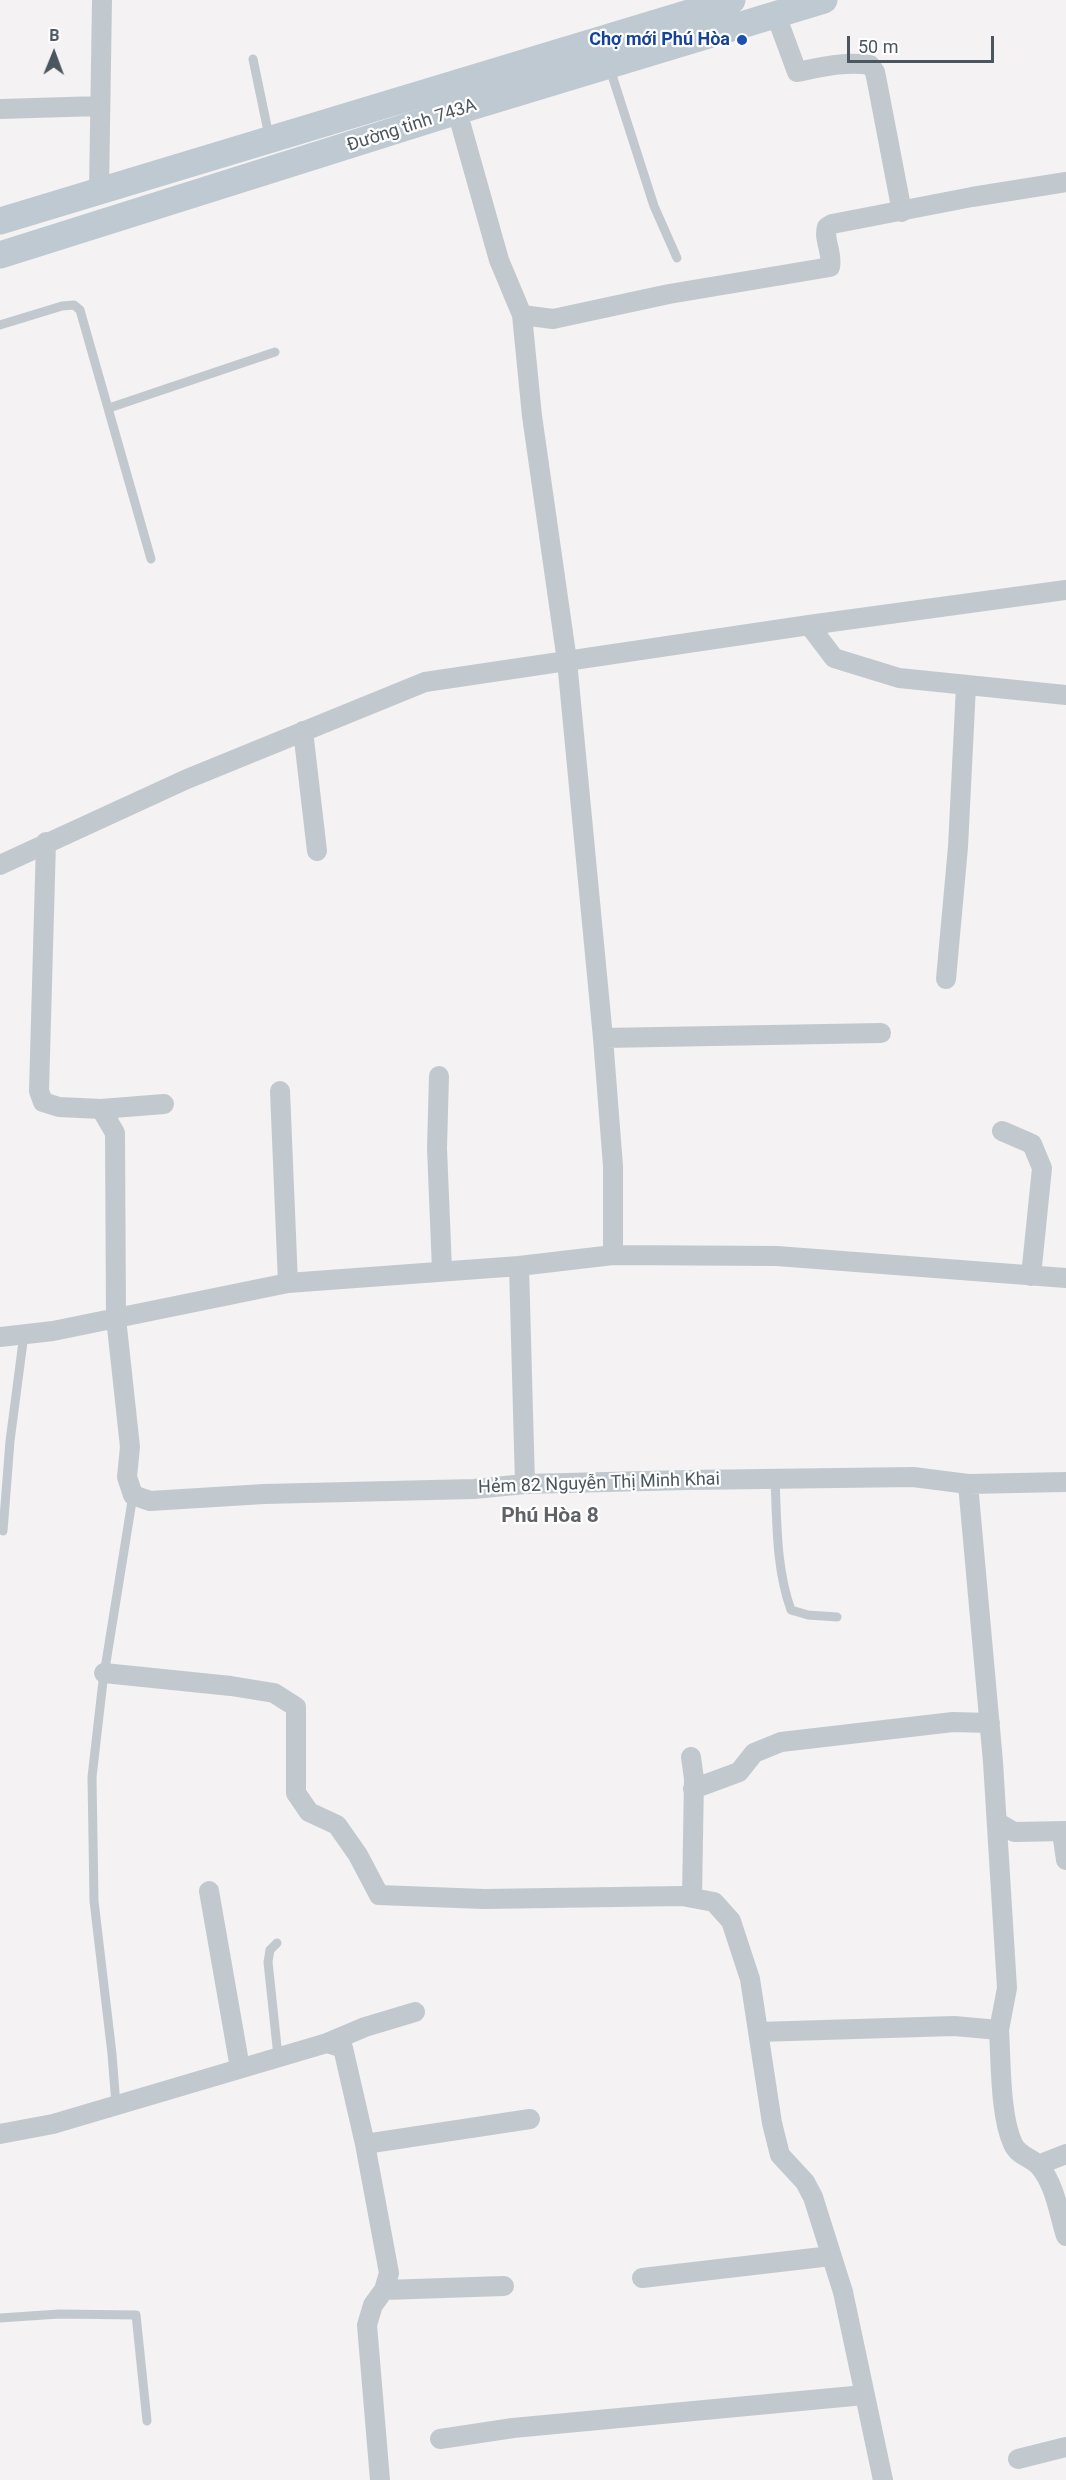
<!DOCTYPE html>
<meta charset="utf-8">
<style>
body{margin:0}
#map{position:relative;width:1066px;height:2480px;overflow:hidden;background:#f4f2f2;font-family:Roboto,sans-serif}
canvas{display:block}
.north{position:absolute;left:24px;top:24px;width:60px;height:60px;-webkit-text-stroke:4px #fff;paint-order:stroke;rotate:1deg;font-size:16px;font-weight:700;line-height:24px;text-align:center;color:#4b565e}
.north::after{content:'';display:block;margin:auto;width:21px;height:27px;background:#4b565e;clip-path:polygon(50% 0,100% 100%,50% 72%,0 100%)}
.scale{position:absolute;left:847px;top:36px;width:147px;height:27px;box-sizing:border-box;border:3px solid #4b565e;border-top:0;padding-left:8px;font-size:18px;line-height:21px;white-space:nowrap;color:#4b565e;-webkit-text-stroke:4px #fff;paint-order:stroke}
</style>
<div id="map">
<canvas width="1066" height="2480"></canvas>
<div class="north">B</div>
<div class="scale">50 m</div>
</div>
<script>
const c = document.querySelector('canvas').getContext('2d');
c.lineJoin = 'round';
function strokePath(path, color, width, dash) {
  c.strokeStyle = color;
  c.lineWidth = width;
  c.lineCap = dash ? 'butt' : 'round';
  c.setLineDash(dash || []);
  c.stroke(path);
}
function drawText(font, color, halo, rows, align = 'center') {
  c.font = font + ' Roboto,sans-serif';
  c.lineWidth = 4.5;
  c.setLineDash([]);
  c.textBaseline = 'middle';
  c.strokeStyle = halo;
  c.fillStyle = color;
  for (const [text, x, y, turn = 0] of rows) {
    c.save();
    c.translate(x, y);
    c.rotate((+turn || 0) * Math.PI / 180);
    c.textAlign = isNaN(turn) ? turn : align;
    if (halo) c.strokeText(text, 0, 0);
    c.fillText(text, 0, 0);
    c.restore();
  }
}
strokePath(new Path2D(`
 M253,59L269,136
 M610,69L654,206L677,258
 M0,325L62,306L74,305L80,310L151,559
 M109,408L275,352
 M775,1479C777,1522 776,1569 791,1610L808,1615L837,1617
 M3,1531L10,1441L24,1334
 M277,1943L270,1950L268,1962L278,2056
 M116,2105L112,2054L94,1901L92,1777L103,1681L133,1495
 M0,2318L59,2314L136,2315L147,2421`), '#c1c9cf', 9);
strokePath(new Path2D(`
 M776,15L797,72C822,67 846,61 870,65L875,72L878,87L902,212
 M0,109L100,106
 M457,111L499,260L522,315L532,416L567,661L603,1038L613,1166V1255
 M99,191L102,0
 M522,315L553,319L669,294L830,267C833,253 823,239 827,227L832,224L972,197L1066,182
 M809,625L834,658L899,678L1066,695
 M303,731L317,851
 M46,842L39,1091L43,1102L59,1107L101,1109L115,1133L116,1318L130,1447L127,1477L133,1495L150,1501L264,1494L474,1489L525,1484L687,1480L913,1477L968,1484L1066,1482
 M0,865L187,779L425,682L809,625L1066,590
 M946,979L958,847L966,686
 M603,1038L881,1033
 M439,1076L437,1148L442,1270
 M280,1091L288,1283
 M101,1109L164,1104
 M1002,1131L1032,1144L1042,1168L1031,1276
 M519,1266L525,1484
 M0,1337L53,1331L288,1283L519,1266L613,1255L777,1256L1066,1278
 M968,1484L993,1762L1007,1988L999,2030
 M104,1673L231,1686L274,1693L296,1707V1793L309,1812L337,1825L358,1855L379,1895L484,1899L682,1896L714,1902L731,1921L750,1979L772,2123L780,2155L805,2182L813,2197L843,2292L883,2480
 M691,1757L694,1779L692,1898
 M693,1789L739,1772L754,1753L781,1742L953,1722L990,1723
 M997,1822L1014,1832L1066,1831
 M1062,1832L1066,1860
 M209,1891L240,2068
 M758,2032L954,2026L999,2030C1001,2062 1000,2116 1013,2144C1019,2157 1032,2157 1040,2167C1055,2185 1059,2214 1066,2236
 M327,2043L365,2027L415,2012
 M0,2134L53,2124L327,2043L343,2048L365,2144L389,2273L384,2290L373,2305L367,2325L380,2480
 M365,2144L530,2119
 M1038,2165L1066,2154
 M642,2278L831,2256
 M384,2290L504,2286
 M440,2439L513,2428L864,2395
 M1018,2459L1066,2447`), '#c1c9cf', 20);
strokePath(new Path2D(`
 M0,221L732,0
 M0,255L457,111L824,0`), '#bfc9d1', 27);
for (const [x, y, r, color] of [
 [742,40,6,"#1a4fb4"]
]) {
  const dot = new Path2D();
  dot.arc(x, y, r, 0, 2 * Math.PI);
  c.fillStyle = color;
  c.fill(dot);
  strokePath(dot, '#fff', 2);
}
drawText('bold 18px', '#164399', '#fff', [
 ["Chợ mới Phú Hòa",730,40]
], 'right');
drawText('18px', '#4b565e', '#fff', [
 ["Đường tỉnh 743A",412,126,-18],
 ["Hẻm 82 Nguyễn Thị Minh Khai",599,1484,-2]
]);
drawText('bold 21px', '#5f6266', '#fff', [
 ["Phú Hòa 8",550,1517]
]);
</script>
